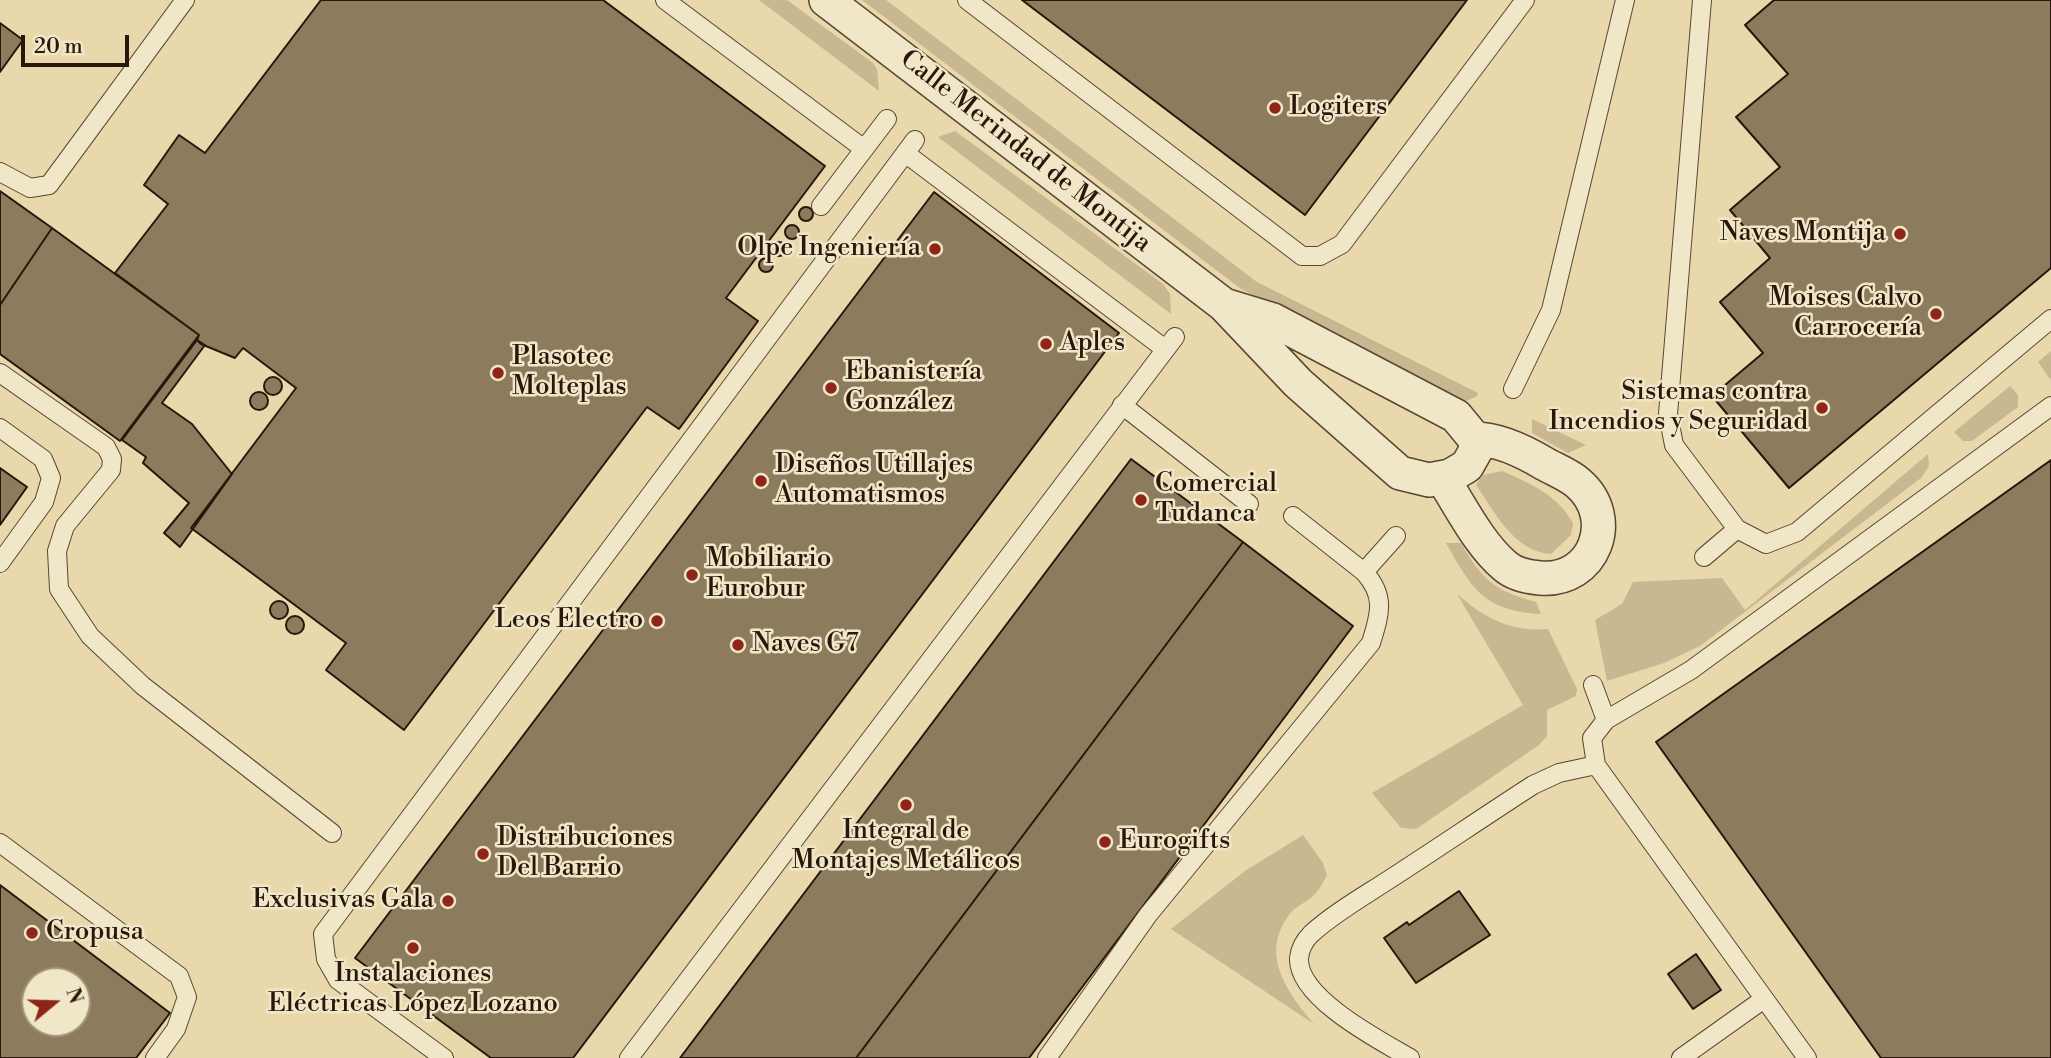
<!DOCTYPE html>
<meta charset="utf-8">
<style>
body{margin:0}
#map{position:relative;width:2051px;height:1058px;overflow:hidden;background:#e8d8ab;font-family:"Libre Bodoni",serif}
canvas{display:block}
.north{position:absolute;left:21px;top:967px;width:70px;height:70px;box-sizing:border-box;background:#f0e6c8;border:2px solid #a1937c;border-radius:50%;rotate:71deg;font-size:19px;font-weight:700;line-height:28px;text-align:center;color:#2b160b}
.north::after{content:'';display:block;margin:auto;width:24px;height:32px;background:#8f2418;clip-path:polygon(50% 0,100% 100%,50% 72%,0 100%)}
.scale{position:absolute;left:21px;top:35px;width:108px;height:32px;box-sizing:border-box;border:4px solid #2b160b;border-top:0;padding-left:9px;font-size:21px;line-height:24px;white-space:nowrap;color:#2b160b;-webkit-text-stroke:5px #f0e6c8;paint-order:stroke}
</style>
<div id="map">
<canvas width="2051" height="1058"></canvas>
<div class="north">N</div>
<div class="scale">20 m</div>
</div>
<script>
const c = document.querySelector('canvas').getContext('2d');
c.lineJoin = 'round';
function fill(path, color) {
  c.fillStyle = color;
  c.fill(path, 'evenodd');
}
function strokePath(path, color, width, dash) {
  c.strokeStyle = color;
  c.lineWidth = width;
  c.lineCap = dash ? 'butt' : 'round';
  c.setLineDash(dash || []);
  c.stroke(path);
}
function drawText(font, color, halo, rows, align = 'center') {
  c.font = font + ' "Libre Bodoni",serif';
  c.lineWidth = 5;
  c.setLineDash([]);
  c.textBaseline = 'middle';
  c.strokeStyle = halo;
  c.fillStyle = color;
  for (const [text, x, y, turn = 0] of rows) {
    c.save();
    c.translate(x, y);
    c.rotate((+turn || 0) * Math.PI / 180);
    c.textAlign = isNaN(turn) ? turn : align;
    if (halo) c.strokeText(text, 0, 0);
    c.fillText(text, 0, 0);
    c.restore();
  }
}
fill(new Path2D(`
 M759,0H787L873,63L877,69L879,91Z
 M862,0H886L1257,282L1478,393L1477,396L1464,402L1241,289Z
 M955,131L1163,284L1170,294L1171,314L938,137Z
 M2051,351V379H2050L2038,362Z
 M2010,386L2018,395V407L1972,441H1963L1954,432Z
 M1532,419L1586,445L1568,453L1532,433Z
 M1928,454L1929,466L1921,478L1700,646L1664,663L1607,681L1595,620L1622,604L1633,582L1722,578L1745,610Z
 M1502,471C1532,484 1557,495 1573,523L1571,535L1551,554C1514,552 1495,512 1476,485L1483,475Z
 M1446,543H1461C1482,580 1495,591 1536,602L1541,614C1484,611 1472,589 1446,543Z
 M1457,594C1485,618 1509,632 1548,629L1577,689L1576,696L1547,710V736L1539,745L1416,829L1401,828L1372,793L1523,705Z
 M1303,835L1323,863L1327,875C1323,882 1320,889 1315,894C1308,902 1295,906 1289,915C1259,955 1288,993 1314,1024L1171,929L1245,871Z`), '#c8b790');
const building = new Path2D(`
 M321,0H603L825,166L726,298L758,321L679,429L647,407L404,730L326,670L346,643L191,528L296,388L243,348L235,358L201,344L197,340L199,335L115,273L168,204L144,185L179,135L205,153Z
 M1022,0H1467L1305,215Z
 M1774,0H2051V268L1789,488L1712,396L1763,353L1720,302L1770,258L1730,210L1780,167L1736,117L1788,74L1745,25Z
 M0,23L23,40L0,72Z
 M0,191L52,228L0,305Z
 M934,192L1119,333L573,1058H491L355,958Z
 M799 214a7 7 0 1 1 14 0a7 7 0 1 1-14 0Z
 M785 232a7 7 0 1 1 14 0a7 7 0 1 1-14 0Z
 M52,228L199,335L120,441L0,354V305Z
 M772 249a7 7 0 1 1 14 0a7 7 0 1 1-14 0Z
 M759 265a7 7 0 1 1 14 0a7 7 0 1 1-14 0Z
 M197,340L205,345L162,403L192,424L232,474L180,547L164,533L189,503L143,463L146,457L122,440Z
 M264 386a9 9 0 1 1 18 0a9 9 0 1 1-18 0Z
 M250 401a9 9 0 1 1 18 0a9 9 0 1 1-18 0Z
 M1131,459L1243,542L856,1058H680Z
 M2051,460V1058H1881L1656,742Z
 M0,468L27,487L0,525Z
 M1243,542L1353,626L1029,1058H856Z
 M270 610a9 9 0 1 1 18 0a9 9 0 1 1-18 0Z
 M286 625a9 9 0 1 1 18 0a9 9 0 1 1-18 0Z
 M0,885L170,1013L136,1058H0ZM35,981H77V1023H35Z
 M1459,891L1490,935L1416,983L1384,938L1407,922L1409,925Z
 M1696,954L1721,990L1693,1009L1668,974Z`);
fill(building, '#8d7b5e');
strokePath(building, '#2b160b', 2);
const service = new Path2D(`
 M665,0L864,149
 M967,0L1302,256H1320L1342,244L1525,0
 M1702,0L1668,414L1674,445L1737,529L1766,544L1797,532L2051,319
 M905,153L1165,349
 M0,172L30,188L49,185L185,0
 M821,206L887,119
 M0,373L106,447L112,459L111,470L65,526L57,551L59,589L90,636L143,686L332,833
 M1513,389L1551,310L1625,0
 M1122,405L1249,504
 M0,428L43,459L51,478L44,502L0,563
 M1293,516L1364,572
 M1704,557L1737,529
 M1593,685L1606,720
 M0,843L179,976L187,997L176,1029L155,1058
 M444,1058L338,980L326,959L323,934L915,140
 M629,1058L1175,337
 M1047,1058L1148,915L1371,643C1380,614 1386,596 1364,572L1396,536
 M1410,1058C1381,1041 1297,998 1299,958C1300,949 1305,940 1311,934C1334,913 1364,896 1390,879C1438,848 1485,816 1533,785L1559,773L1596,765
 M1681,1058L1764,999
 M1807,1058L1596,765L1592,738L1606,720L1691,670L2051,406`);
const minor = new Path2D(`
 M826,0L1224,305L1298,383L1400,473L1429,480L1450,476L1467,466L1476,450L1475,439L1456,416L1273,320L1224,305
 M1443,479C1461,507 1479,544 1505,566C1514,574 1528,577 1540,578C1594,583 1619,518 1578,483C1569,475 1556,470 1545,464C1525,452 1499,439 1475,439`);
strokePath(service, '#5a4633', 20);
strokePath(minor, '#5a4633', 36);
strokePath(service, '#f0e6c8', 18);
strokePath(minor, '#f0e6c8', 33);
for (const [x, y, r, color] of [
 [1275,108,7,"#8f2418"],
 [1900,234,7,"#8f2418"],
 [935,249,7,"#8f2418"],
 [1936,314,7,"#8f2418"],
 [1046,344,7,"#8f2418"],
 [498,373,7,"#8f2418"],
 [831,388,7,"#8f2418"],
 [1822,408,7,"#8f2418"],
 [761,481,7,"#8f2418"],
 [1141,500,7,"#8f2418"],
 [692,575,7,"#8f2418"],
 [657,621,7,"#8f2418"],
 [738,645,7,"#8f2418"],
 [906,805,7,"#8f2418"],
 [1105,842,7,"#8f2418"],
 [483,854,7,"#8f2418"],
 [448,901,7,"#8f2418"],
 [32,933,7,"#8f2418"],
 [413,948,7,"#8f2418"]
]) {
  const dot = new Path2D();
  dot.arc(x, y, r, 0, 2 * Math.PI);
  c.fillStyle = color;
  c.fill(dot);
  strokePath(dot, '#f0e6c8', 2.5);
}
drawText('26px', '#2b160b', '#f0e6c8', [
 ["Logiters",1289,108],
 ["Naves Montija",1886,234,"right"],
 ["Olpe Ingeniería",921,249,"right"],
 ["Moises Calvo",1922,299,"right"],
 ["Carrocería",1922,329,"right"],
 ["Aples",1060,344],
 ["Plasotec",512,358],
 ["Molteplas",512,388],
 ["Ebanistería",845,373],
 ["González",845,403],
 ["Sistemas contra",1808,393,"right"],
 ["Incendios y Seguridad",1808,423,"right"],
 ["Diseños Utillajes",775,466],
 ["Automatismos",775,496],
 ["Comercial",1155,485],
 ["Tudanca",1155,515],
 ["Mobiliario",706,560],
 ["Eurobur",706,590],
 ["Leos Electro",643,621,"right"],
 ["Naves G7",752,645],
 ["Integral de",906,832,"center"],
 ["Montajes Metálicos",906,862,"center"],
 ["Distribuciones",497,839],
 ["Del Barrio",497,869],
 ["Eurogifts",1119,842],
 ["Exclusivas Gala",434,901,"right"],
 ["Cropusa",46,933],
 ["Instalaciones",413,975,"center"],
 ["Eléctricas López Lozano",413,1005,"center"]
], 'left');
drawText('26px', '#2b160b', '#f0e6c8', [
 ["Calle Merindad de Montija",1025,152,38]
]);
</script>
